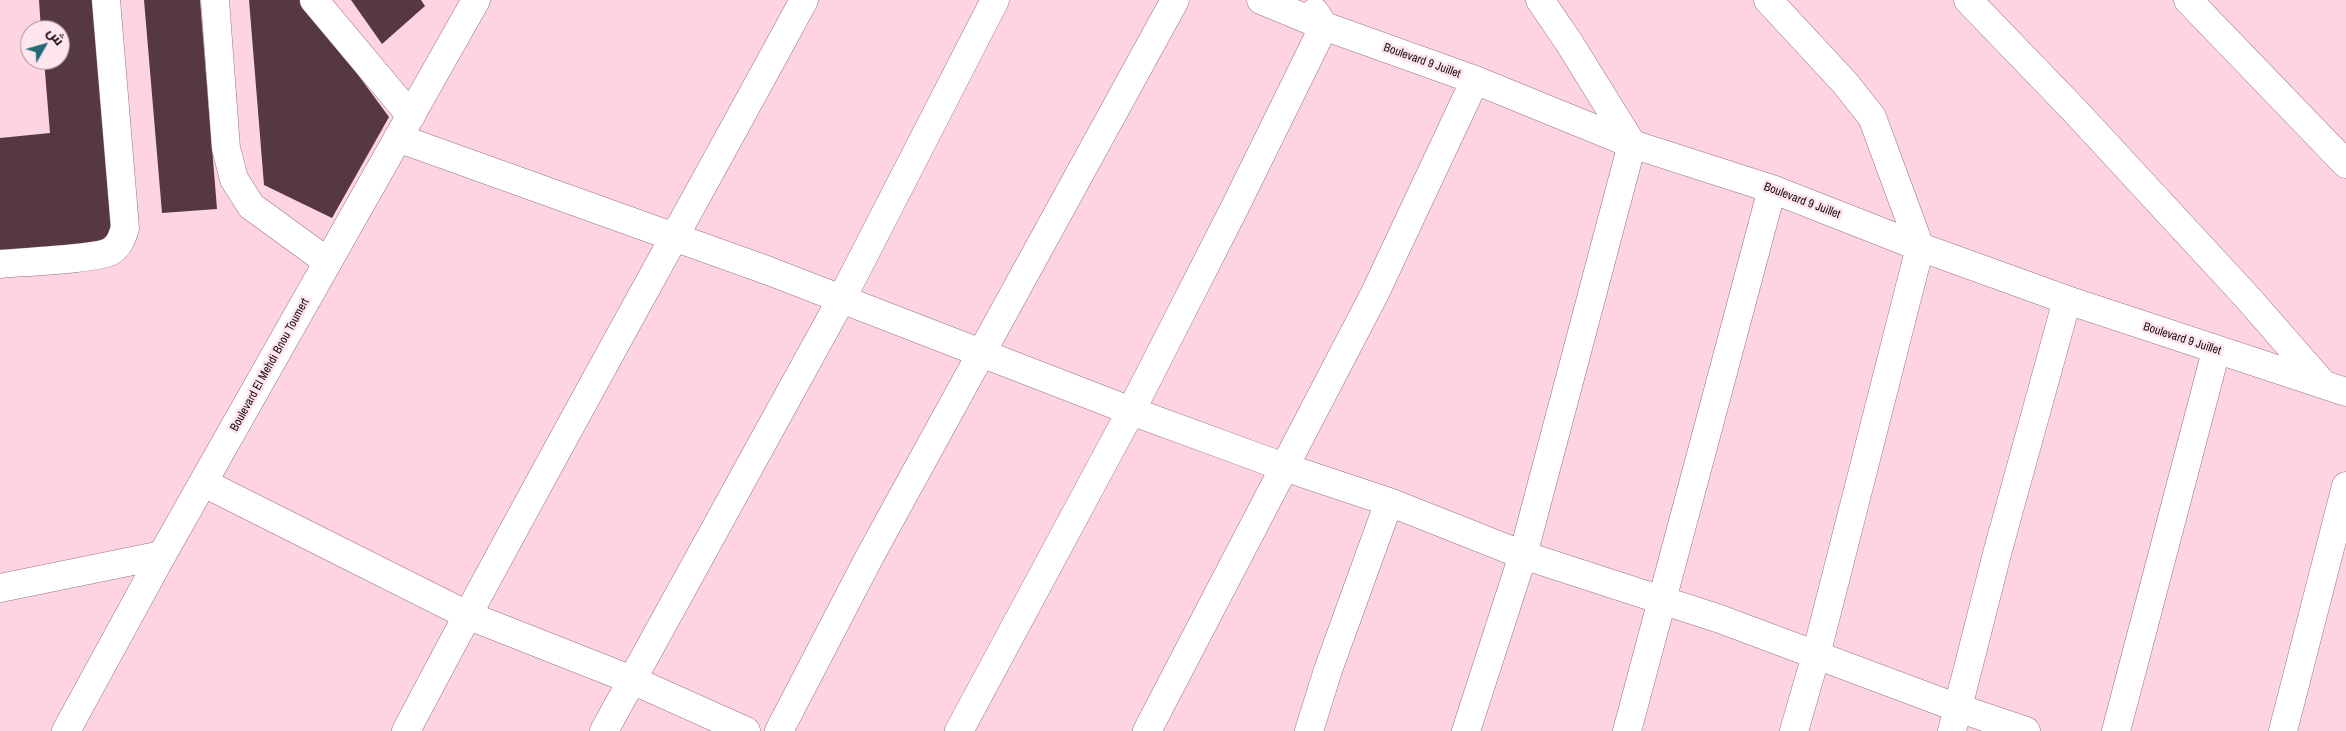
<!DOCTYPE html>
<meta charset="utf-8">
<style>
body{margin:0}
#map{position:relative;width:2346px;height:731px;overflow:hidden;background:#fdd4df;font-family:"Archivo Narrow",Cairo,sans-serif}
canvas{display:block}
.north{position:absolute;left:20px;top:20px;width:50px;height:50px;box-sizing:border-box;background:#ffe6ed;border:1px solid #a38f95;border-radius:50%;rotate:52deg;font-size:14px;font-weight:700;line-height:20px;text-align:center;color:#190c10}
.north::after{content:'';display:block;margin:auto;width:18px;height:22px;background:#226b76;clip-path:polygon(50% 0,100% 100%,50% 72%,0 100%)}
</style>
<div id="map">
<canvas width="2346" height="731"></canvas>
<div class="north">ش</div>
</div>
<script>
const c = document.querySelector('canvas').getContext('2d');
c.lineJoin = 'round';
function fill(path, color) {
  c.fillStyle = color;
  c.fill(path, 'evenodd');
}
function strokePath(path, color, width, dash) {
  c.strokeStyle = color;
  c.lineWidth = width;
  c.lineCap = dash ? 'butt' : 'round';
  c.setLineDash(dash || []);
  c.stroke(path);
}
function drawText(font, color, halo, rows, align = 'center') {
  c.font = font + ' "Archivo Narrow",sans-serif';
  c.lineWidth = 5;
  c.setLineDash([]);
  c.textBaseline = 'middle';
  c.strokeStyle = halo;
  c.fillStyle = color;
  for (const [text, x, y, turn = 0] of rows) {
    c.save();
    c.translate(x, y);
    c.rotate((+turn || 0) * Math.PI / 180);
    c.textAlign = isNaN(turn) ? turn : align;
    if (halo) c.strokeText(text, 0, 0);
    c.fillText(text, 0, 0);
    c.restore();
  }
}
fill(new Path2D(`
 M39,0H94L115,245L0,255V138L50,133L44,60H60V30H41Z
 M144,0H200L217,209L162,213Z
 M249,0H303L389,117L332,218L264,185Z
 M351,0H421L425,6L382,44Z`), '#553841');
const minor = new Path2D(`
 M215,0L226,148L234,179L251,206L328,262
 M314,0L411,116
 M1261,0L1324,26L1475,80L1632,144L1772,189L1920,247L2067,300L2346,392
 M1768,0L1845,83L1872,117L1920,247L1816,655L1794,731
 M1968,0L2076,112L2247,297L2323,384
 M2188,0L2346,164
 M398,138L769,271L1131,411L1284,467L1389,502L1523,555L1720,619L1958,708L2026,731
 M0,264C20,262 98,259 111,251C120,245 122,237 125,228L106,0
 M204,483L467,615L632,680L746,731
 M0,588L162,555
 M406,731C535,485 672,244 804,0
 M604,731L841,300L995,0
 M779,731L870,556L1175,0
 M959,731L1131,411L1235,207L1324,26L1315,12
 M1147,731L1375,293L1475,80
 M1309,731L1328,670L1389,502
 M1466,731L1523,555L1632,144L1568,41L1540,0
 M1627,731L1772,189
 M1952,731L1998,550L2067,300
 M2116,731L2216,351
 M2283,731L2346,486`);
const major = new Path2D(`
 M66,731L162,555L476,0`);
strokePath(minor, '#97737d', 29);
strokePath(major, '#97737d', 29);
strokePath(minor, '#fff', 28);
strokePath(major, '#fff', 28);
drawText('12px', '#190c10', '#ffe6ed', [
 ["Boulevard 9 Juillet",1422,61,20],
 ["Boulevard 9 Juillet",1802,201,21],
 ["Boulevard 9 Juillet",2182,339,18],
 ["Boulevard El Mehdi Bnou Toumert",270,365,-61]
]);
</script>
